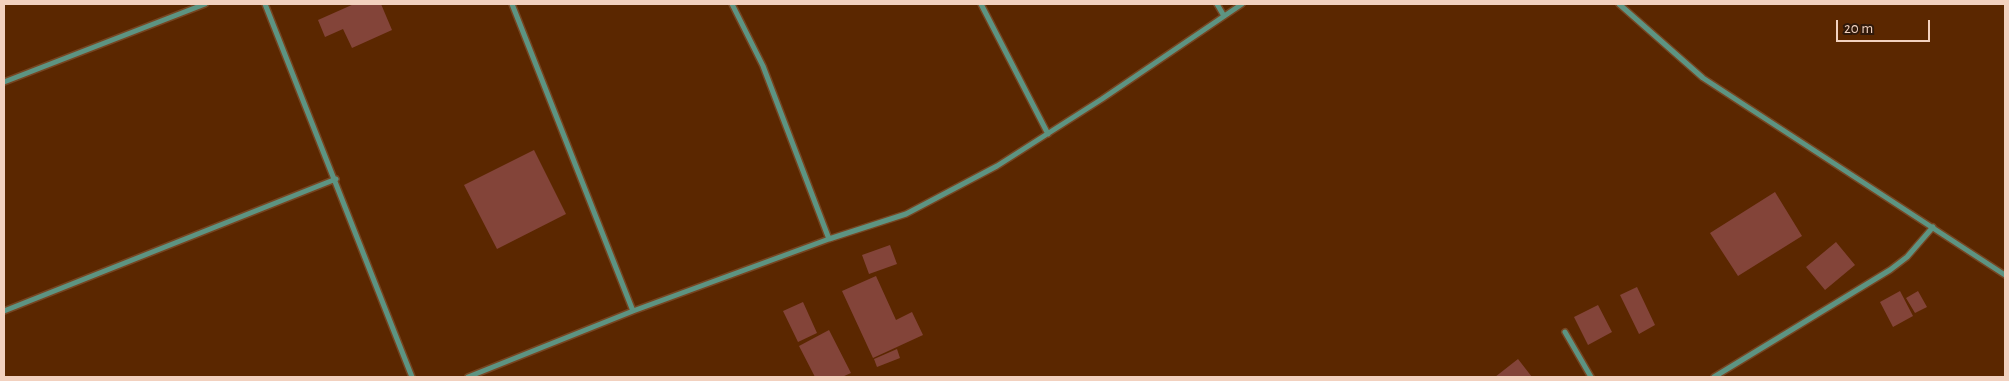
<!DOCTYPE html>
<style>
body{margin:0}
#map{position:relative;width:2009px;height:381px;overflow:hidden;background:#5b2700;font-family:"Alegreya Sans",sans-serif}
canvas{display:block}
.frame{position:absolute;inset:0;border:5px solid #f2d1bf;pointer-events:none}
.scale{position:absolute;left:1836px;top:20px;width:94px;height:22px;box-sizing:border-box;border:2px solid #f2d1bf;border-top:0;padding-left:6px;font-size:15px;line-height:18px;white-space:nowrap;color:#f2d1bf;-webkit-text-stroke:4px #30190a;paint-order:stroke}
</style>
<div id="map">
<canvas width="2009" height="381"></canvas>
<div class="frame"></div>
<div class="scale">20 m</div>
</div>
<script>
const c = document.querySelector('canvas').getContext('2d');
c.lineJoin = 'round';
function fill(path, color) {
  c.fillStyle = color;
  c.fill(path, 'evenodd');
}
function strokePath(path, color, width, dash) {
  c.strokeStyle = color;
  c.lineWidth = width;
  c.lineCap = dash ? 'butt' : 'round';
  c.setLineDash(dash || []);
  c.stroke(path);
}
fill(new Path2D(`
 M354,4H381L392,30L352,48L343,29L325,37L318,20Z
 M534,150L566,214L497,249L464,185Z
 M1775,192L1802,236L1738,276L1710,233Z
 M1836,242L1855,265L1825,290L1806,267Z
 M890,245L897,264L869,274L862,255Z
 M876,276L896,320L912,312L923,335L873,358L842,291Z
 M1637,287L1655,325L1639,334L1620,295Z
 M1900,291L1913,316L1893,327L1880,302Z
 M1918,291L1927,307L1915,313L1906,298Z
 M803,302L817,333L798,342L783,311Z
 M1598,305L1612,332L1588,345L1574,317Z
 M829,330L851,373L842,377H815L799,346Z
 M897,349L900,358L877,367L874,359Z
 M1518,359L1532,377H1495Z`), '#834439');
const minor = new Path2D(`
 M265,4L412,377
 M512,4L633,311
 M732,4L763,66L829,239
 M981,4L1048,134
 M1217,4L1224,16
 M1619,4L1703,78L2005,275
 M4,82L205,4
 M4,311L336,179
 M1565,332L1591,377
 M468,377L633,311L829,239L906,214L997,166L1102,99L1242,4
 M1714,377L1890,270L1907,257L1933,227`);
strokePath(minor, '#764622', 8);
strokePath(minor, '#5d9482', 5);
</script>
